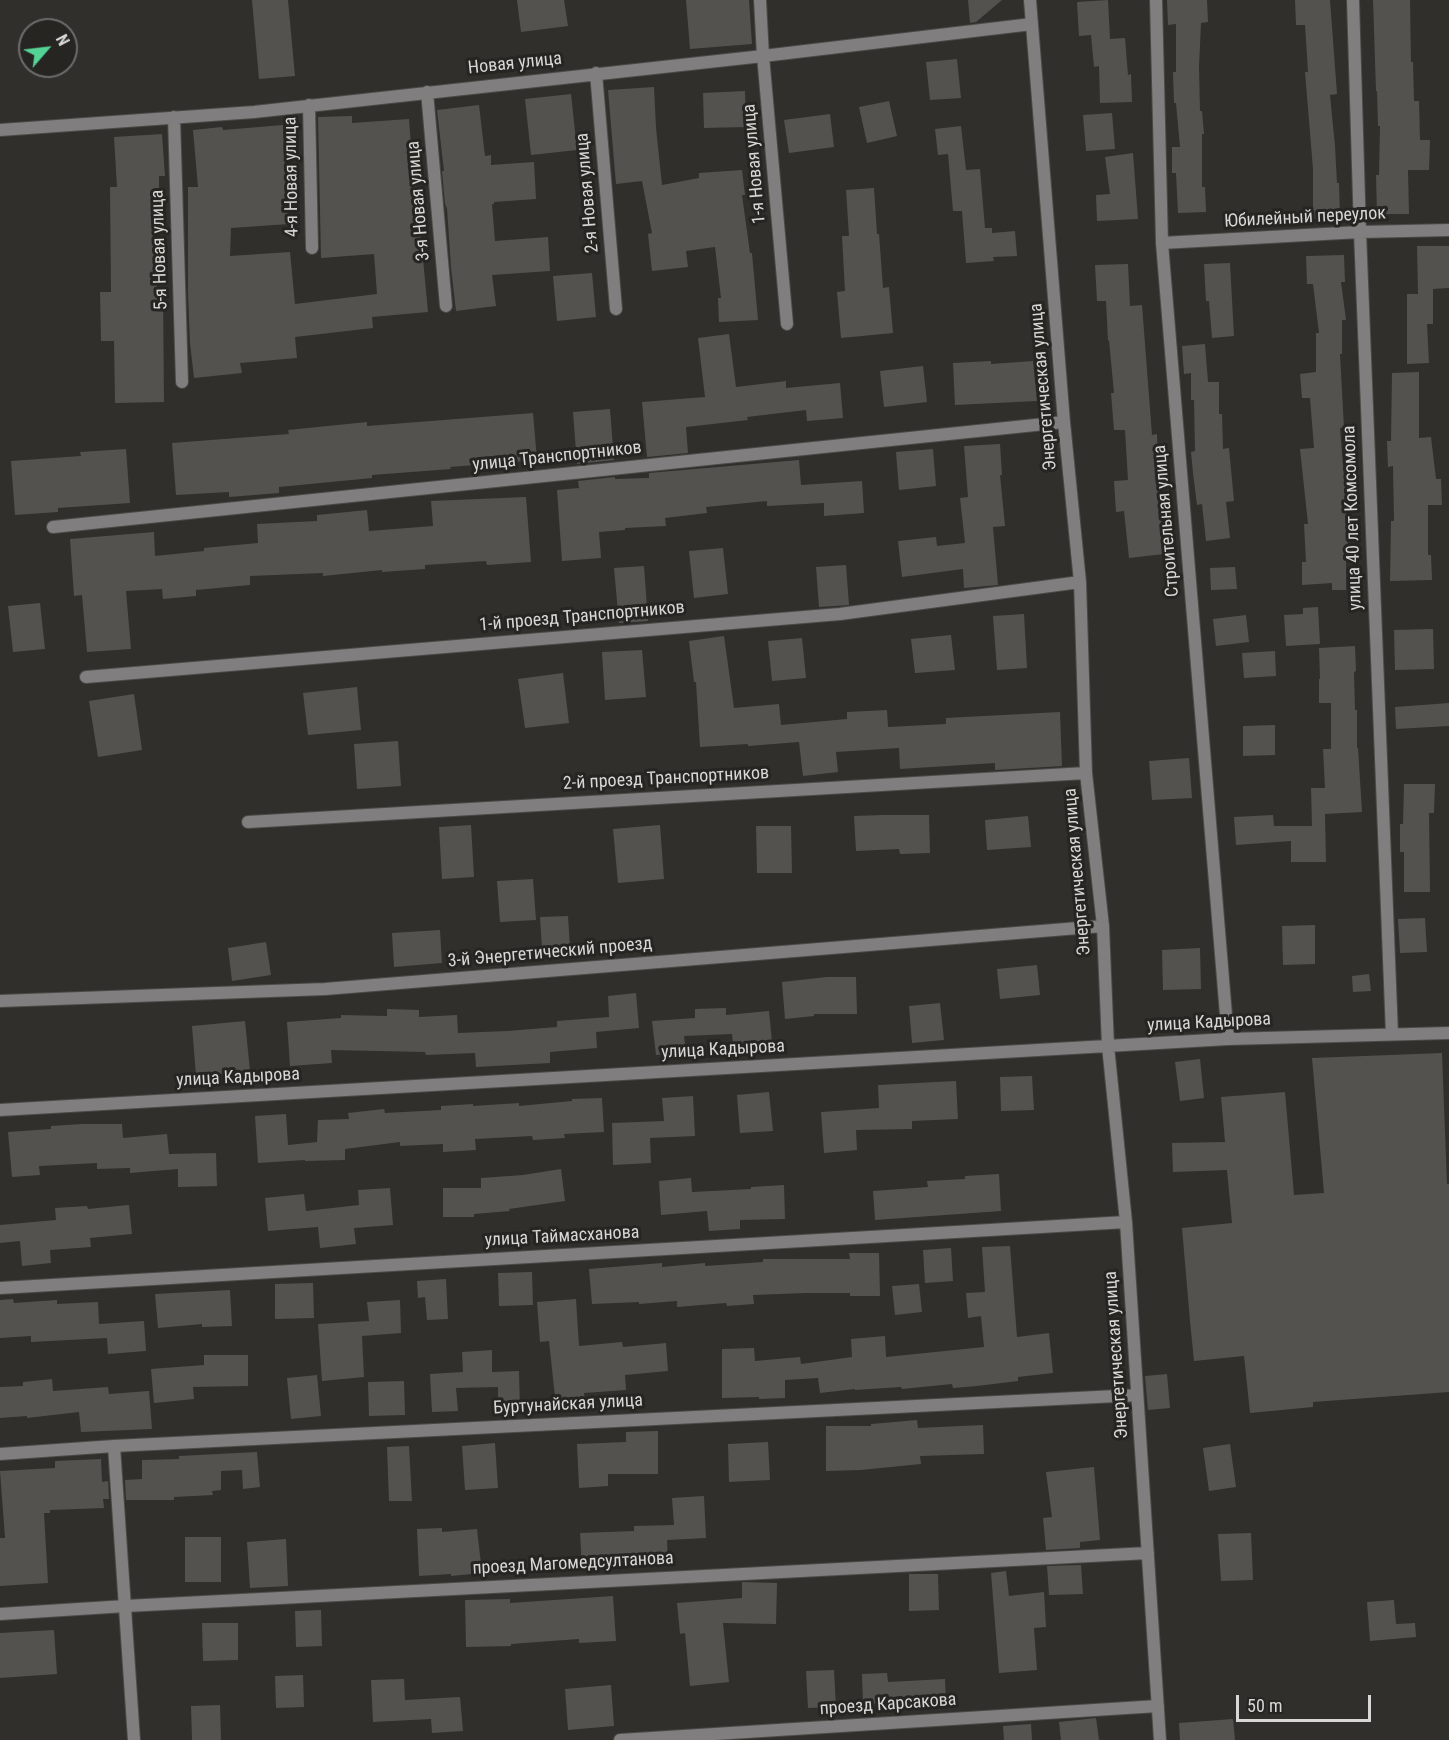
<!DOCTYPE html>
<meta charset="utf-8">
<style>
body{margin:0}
#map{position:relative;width:1449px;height:1740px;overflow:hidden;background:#302f2c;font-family:"Roboto Condensed",sans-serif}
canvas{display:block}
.north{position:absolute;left:18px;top:18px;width:60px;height:60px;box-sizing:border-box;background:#262522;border:2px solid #6d6c6a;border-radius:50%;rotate:62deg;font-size:16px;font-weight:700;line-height:24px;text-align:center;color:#d8d7d5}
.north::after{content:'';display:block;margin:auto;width:21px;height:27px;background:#54d396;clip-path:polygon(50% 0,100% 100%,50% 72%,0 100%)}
.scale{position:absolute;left:1236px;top:1695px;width:135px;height:27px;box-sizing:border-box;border:3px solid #d8d7d5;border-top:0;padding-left:8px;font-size:18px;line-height:21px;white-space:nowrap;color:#d8d7d5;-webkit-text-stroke:4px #262522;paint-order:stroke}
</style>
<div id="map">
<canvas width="1449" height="1740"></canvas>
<div class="north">N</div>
<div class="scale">50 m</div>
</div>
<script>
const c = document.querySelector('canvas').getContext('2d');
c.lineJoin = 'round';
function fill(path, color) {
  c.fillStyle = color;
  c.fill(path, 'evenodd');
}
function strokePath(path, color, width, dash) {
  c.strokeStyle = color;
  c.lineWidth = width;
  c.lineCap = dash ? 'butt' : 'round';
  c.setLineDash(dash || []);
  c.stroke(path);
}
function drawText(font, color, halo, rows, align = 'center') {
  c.font = font + ' "Roboto Condensed",sans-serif';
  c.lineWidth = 6;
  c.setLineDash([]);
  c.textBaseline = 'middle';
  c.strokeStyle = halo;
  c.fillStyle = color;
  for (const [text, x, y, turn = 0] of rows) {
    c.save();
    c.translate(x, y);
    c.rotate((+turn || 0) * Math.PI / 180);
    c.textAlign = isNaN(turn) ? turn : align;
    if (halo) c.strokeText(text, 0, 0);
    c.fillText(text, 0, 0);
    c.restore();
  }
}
fill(new Path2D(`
 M252,0H288L295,76L259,79Z
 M517,0H564L568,26L521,32Z
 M686,0H749L752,44L690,49Z
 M968,0H1002L976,22L970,23Z
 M1108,0L1110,39L1125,38L1128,75L1131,74L1132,102L1100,103L1099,66L1094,67L1091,35L1079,36L1077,2Z
 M1167,0H1207L1208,22L1201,23L1199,67L1200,111H1202L1204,134H1202V187H1205L1206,212L1178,213L1176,173H1172V147H1180L1176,103H1174L1173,72H1176V24L1168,25Z
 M1295,0H1330L1337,94L1330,95L1335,146L1337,183H1339L1340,218L1313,219V169L1305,72H1308L1305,25H1296Z
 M1373,0H1410L1411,62H1413L1414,101H1419L1420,140H1430L1429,170H1408L1409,214H1377L1376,175H1379L1380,126H1378L1377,91H1376Z
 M957,59L961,98L930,100L926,62Z
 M654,87L656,128L662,185L699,178V173L742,170L745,195H742L750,253H752L758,320L719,322L718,298H721L715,247L686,251L688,267L652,271L648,234L652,233L642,181L616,184L608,90Z
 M745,91L746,127L704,128L703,93Z
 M571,94L577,150L531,155L525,99Z
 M889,101L897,136L867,143L859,107Z
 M479,105L485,156L491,155V165L534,162L536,199L494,202V204H492L495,241L548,237L550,271L492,275L496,306L456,311L451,267L447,208L445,204L442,171H444L437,110Z
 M1112,113L1115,149L1086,151L1083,115Z
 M830,114L834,147L789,153L784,120Z
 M352,116V123L409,119L413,173H415L428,312L372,317L373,328L295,337L297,358L240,363L242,373L194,378L190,343L188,292V187H198L193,130L222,127L223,130L283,125L289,224L231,228L230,256L290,252L295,304L377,294L374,254L321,258L318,117Z
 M961,126L966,170L980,169L985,228H992V233L1015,231L1017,256L993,257L994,261L966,263L962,211H953L948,154L938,155L935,129Z
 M162,134L165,176H159V228H155L157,292H163L164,402L115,403L114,341H101L100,292H111L110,187H117L114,137Z
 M1133,153L1138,219L1097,221L1096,195L1110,194L1105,157Z
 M874,188L877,234H879L883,288L889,287L893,333L841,338L837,292L845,291L842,236H849L846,190Z
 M1417,246H1449V288L1433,289V324H1427L1429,363L1407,364V294H1418Z
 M1344,255L1345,282H1341L1346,320H1342V354H1340L1344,428H1340L1344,478H1346L1348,503L1346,504L1348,547H1346V590H1332V583L1302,585V562H1306L1304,524H1308L1300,449L1314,448L1310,398H1302L1300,374L1316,372V333H1319L1313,284H1307L1306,256Z
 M1230,263L1234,336L1212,338L1209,301H1206L1204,264Z
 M1128,264L1130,306L1142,305L1152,435L1157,434L1160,509L1164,554L1129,558L1124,511L1116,512L1114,481L1128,480L1125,430H1114L1111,393H1114L1109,340L1108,341L1106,301H1097L1095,265Z
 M592,273L596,317L557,321L553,276Z
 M729,334L736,387L786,381V388L840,383L843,418L807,421L806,410L747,417L748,420L686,427L688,453L647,457L642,402L705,397L698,338Z
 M1205,344L1208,382H1219V414H1222L1223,449L1229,448L1234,501L1226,502L1230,538L1206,541L1202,504L1197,505L1193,473L1191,452L1195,451L1194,400H1191V373L1184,374L1182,346Z
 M991,361V364L1033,361L1037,401L955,405L953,363Z
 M923,366L927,402L884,407L880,371Z
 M1419,372V438L1431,437L1436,479H1441L1442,505H1428V555H1431L1432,580L1390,581L1391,521H1394L1393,466L1388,467L1387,441H1391L1392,373Z
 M610,409L614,460L577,464L573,412Z
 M533,413L537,460L450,467L451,469L372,475V478L279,487V493L229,497V492L176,495L172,443L289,434L288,430L367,422V426Z
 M1000,444L1002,475H1000L1005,526L993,527L998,585L964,588L963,569L902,577L898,541L936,537L937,546L965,543L960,498L968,497L964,446Z
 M126,449L130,503L58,508V512L15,515L11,461L81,456L80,452Z
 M933,449L936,486L899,490L896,452Z
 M799,460L801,485L862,481L864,513L824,516V503L767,506V501L706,507L707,513L665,518L666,526L625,528V530L599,532L601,558L562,561L557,490L579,488L578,481L615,477V479L649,478V473Z
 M526,497L531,562L487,565L486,561L425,565V569L382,572V570L323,576V573L250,576V585L196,590V596L163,599L162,589L126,591L131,649L87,652L82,595L74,596L70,539L154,532L155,556L204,551V548L258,543L257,524L317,521V515L367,510L369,531L433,526L431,501Z
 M723,548L728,594L694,598L689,551Z
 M846,565L849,605L819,607L816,567Z
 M644,566L648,621L619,623L614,568Z
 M1235,567L1237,589L1211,590L1210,568Z
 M40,603L45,649L13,652L8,606Z
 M1318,607L1320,644L1286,646L1284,615L1303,614V608Z
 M1024,614L1027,668L997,670L993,616Z
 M1246,615L1249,642L1216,646L1213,619Z
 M1433,629L1434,669L1395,670L1394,630Z
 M951,635L955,670L915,673L911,639Z
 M724,636L734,708L779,704L781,725L847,719V712L887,710L888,727L946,724V718L1060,712L1062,766L995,770V763L900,769L899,748L836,752L838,772L803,776L799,742L748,746V744L700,747L696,682H694L689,641Z
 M802,638L806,678L772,681L768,641Z
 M1355,646L1356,671L1354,672L1355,710H1357V748H1358L1362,812L1325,814L1326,862H1291V841L1236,845L1234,817L1273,815L1274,826H1312L1311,788H1325L1323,749H1331V703H1319V679H1320L1319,648Z
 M642,650L646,697L605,700L602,652Z
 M1275,651L1276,676L1244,678L1242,653Z
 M563,673L569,723L525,728L518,679Z
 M357,687L361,730L308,735L303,693Z
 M134,694L142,750L98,757L89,701Z
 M1449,703V726L1396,729L1395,707Z
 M1275,725V755L1243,756V726Z
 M398,741L401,786L357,789L354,744Z
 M1189,758L1192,798L1152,800L1149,761Z
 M1404,784H1435L1434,813H1429L1430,892H1404V852H1400V824H1403Z
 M882,815H929L930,853L900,854L899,849L856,851L854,816Z
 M1028,816L1031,847L987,850L985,820Z
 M471,825L474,877L442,879L439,827Z
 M660,825L664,879L618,883L613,829Z
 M756,826H791L792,873H757Z
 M533,879L536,920L500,922L497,881Z
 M568,916L570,948L542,949L540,917Z
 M1425,918L1427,952L1400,953L1398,919Z
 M1315,925V964L1283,965L1282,926Z
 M440,930L442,963L394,967L392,933Z
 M266,942L271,975L232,981L228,948Z
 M1200,948L1201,989L1163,990L1162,950Z
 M1037,965L1040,995L1000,999L997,969Z
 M1369,974L1371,991L1353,992L1352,976Z
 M827,977H856L857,1014H814V1016L785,1019L782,982Z
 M636,993L639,1028L596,1032L597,1048L550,1052V1063L476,1067L475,1053L426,1055L425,1052L331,1050L332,1063L290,1066L287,1022L341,1018V1015L387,1016V1009L419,1010V1017L457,1015L458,1033L507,1031L557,1027V1021L609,1017L608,996Z
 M940,1003L944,1040L912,1043L909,1006Z
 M726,1008V1015L769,1011L773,1052L734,1055L732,1034L684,1036L686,1052L656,1055L652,1021L695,1018V1009Z
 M245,1021L250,1071L196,1076L192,1026Z
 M1442,1053L1447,1184H1449V1392L1313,1402V1407L1250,1413L1244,1356L1194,1361L1190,1321L1182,1228L1232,1223L1227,1170L1173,1172L1172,1143L1225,1142L1221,1097L1285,1092L1294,1195L1324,1193L1312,1058Z
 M1200,1059L1204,1098L1180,1101L1175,1062Z
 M1032,1076L1034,1110L1001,1111L1000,1077Z
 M956,1081L958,1119L912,1121V1129L856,1130L857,1150L824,1153L821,1112L879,1108L878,1085Z
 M769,1092L773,1131L740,1133L737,1095Z
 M693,1096L695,1136L650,1138L651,1163L613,1165L612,1123L664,1121L662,1098Z
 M602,1098L604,1132L564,1134L565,1138L533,1140L532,1136L475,1139L476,1150L443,1152V1144L400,1146V1142L345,1149V1160L305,1161V1160L258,1163L255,1116L286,1114L288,1145L317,1142L318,1120L349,1119L348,1113L384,1109L385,1113L441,1110V1106L473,1104V1106L519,1103V1106L572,1101V1099Z
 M82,1124H122L123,1138L167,1134L169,1154L216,1153L217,1186L178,1187V1169L130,1173V1168L97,1169V1163L39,1166L40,1175L12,1177L8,1132L51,1129V1126Z
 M561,1169L565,1201L509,1209L510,1211L474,1214V1217H443V1188H481V1178L523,1175Z
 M999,1174L1001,1211L875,1220L873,1191L928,1187L927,1181L965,1179V1176Z
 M691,1178L692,1192L751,1189V1187L784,1185L785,1219L740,1220V1229L709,1231L707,1211L661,1215L659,1181Z
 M390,1188L393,1225L354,1228L356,1244L320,1248L318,1227L268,1231L265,1198L304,1194L306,1211L359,1205L358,1190Z
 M129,1205L132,1234L90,1238L91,1247L50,1250L51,1263L22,1266L20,1241L0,1243V1225L56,1220L55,1208L87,1206L88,1209Z
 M1010,1246L1017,1337L1049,1333L1053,1373L1018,1377V1381L977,1386L953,1388L952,1384L902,1389L901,1387L855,1390V1389L820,1393L818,1378L785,1380V1398L759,1399V1397L722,1398V1349L754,1348L755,1361L800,1357L801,1364L852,1357L851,1339L885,1336L886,1357L984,1347L981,1316L968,1318L966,1293L985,1292L982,1247Z
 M951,1248L953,1281L925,1283L923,1250Z
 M849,1253H879L880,1296H850V1293H806L753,1295L754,1304L727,1306L726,1303L677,1307V1301L639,1304V1302L592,1304L589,1269L662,1263V1267L705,1263V1266L763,1262V1259H850Z
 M532,1272L533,1305L499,1306L498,1273Z
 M446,1279L448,1319L427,1320L425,1297L418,1298L417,1281Z
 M313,1283L314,1318L275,1319V1284Z
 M919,1284L922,1312L895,1315L892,1286Z
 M230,1290L232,1326L202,1327V1324L158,1328L155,1294Z
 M13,1299L14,1303L57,1300V1304L98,1302L99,1324L144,1321L146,1351L108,1354L107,1338L31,1342V1336L0,1338V1300Z
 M576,1299L579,1346L622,1342L623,1347L666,1343L668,1371L625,1375L626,1390L584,1393L585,1403L556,1406L549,1341L540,1342L537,1302Z
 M400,1300L401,1333L362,1336L364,1377L322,1381L318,1324L369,1321L367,1302Z
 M492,1350V1372L519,1371L520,1411L498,1412V1387L456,1388L458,1411L432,1412L430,1374L463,1372L462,1352Z
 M204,1355H248V1386L193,1387L194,1399L154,1403L151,1369L204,1365Z
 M1167,1374L1170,1408L1148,1410L1145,1376Z
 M317,1375L321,1416L291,1419L287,1378Z
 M52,1379L53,1391L108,1387L109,1394L149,1391L152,1429L81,1432L79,1412L27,1418V1416L0,1418V1387L23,1386V1382Z
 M404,1381L405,1415L369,1416L368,1382Z
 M917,1420L918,1428L983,1425L984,1454L920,1456L921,1464L861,1470L826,1471V1426H871V1424Z
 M658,1431V1474H608V1486L579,1488L577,1444L626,1442V1432Z
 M768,1442L770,1480L729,1482L728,1444Z
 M495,1443L498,1488L465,1490L462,1446Z
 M1230,1444L1236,1487L1209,1491L1203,1448Z
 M409,1446L412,1501H389L387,1447Z
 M257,1452L260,1487L243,1489L242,1470L221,1471V1490L212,1491L213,1495L174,1497V1500H126L125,1480L142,1479V1460L179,1459V1456Z
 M101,1459L102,1482L108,1481L109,1499H103L104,1508L50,1510V1513H44L48,1583L0,1586V1538H5L0,1471L55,1468V1461Z
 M1094,1467L1100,1540L1080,1542V1548L1046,1550L1043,1518L1052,1517L1046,1472Z
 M704,1496L706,1538L667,1540L668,1563L612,1564V1566L582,1567L580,1533L634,1531V1526L674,1525L672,1498Z
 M442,1528V1532L477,1529L482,1573L451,1576V1574L419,1576L417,1529Z
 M1251,1533L1253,1580L1221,1581L1218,1534Z
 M185,1537H221V1582H185Z
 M286,1539L288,1586L250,1588L247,1542Z
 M1081,1565L1083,1594L1049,1595L1047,1566Z
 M1006,1571L1009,1596L1044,1592L1046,1627L1034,1628L1037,1670L999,1673L991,1573Z
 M909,1574H938L939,1610L909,1611Z
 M742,1582L777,1583L776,1624L723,1623L729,1682L690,1686L685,1633L680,1634L677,1603L742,1598Z
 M613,1596L616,1641L579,1643V1639L511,1644V1646L466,1647L465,1600L510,1599V1603Z
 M1394,1600L1396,1624L1415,1623L1416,1637L1370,1641L1367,1602Z
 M321,1610L322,1646L296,1647L295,1611Z
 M202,1623H238V1660L203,1661Z
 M54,1630L57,1674L0,1678V1633Z
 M834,1670L836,1707L808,1708L806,1671Z
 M887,1673L888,1682L945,1679L946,1703L914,1704V1702L863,1704L862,1674Z
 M303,1675L304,1707L276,1708L275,1676Z
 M404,1679L405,1700L460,1697L463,1731L432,1733L431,1719L373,1722L371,1680Z
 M611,1685L614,1726L568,1730L565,1689Z
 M220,1705L221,1740H192L191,1706Z
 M1096,1718L1099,1740H1061L1059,1722Z
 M1233,1719L1235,1740H1180L1179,1723Z
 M1031,1724L1032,1740H1004L1003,1726Z`), '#54524f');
const minor = new Path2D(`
 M760,0L763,56L787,324
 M1030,0L1064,422L1080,582L1086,773L1103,926L1108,1046L1126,1222L1160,1740
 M1156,0L1162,243L1228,1039
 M1353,0L1360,232L1392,1034
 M596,73L616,309
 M427,92L446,306
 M309,105L312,248
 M174,117L182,382
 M0,130L254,112L763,56L1032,24
 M1162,243L1360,232L1449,230
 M53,527L1064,422
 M86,677L840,614L1080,582
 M248,822L1086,773
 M0,1001L325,989L1103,926
 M0,1110L1228,1039L1449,1033
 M0,1288L1126,1222
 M114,1446L134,1740
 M0,1454L114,1446L1137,1395
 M0,1614L126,1606L1148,1553
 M620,1740L1158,1706`);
strokePath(minor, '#4b4a47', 14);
strokePath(minor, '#807e7e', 12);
drawText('18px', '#d8d7d5', '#262522', [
 ["Новая улица",515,64,-6],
 ["1-я Новая улица",755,164,-95],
 ["4-я Новая улица",292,177,-91],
 ["2-я Новая улица",588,193,-95],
 ["3-я Новая улица",419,201,-95],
 ["Юбилейный переулок",1305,218,-3],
 ["5-я Новая улица",160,250,-92],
 ["Энергетическая улица",1044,387,-95],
 ["улица Транспортников",557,457,-6],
 ["улица 40 лет Комсомола",1353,518,-92],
 ["Строительная улица",1167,521,-95],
 ["1-й проезд Транспортников",582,617,-5],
 ["2-й проезд Транспортников",666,779,-3],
 ["Энергетическая улица",1078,872,-95],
 ["3-й Энергетический проезд",550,953,-5],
 ["улица Кадырова",1209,1023,-3],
 ["улица Кадырова",723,1050,-3],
 ["улица Кадырова",238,1078,-3],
 ["улица Таймасханова",562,1237,-3],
 ["Энергетическая улица",1117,1355,-94],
 ["Буртунайская улица",568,1405,-3],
 ["проезд Магомедсултанова",573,1564,-3],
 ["проезд Карсакова",888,1705,-4]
]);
</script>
